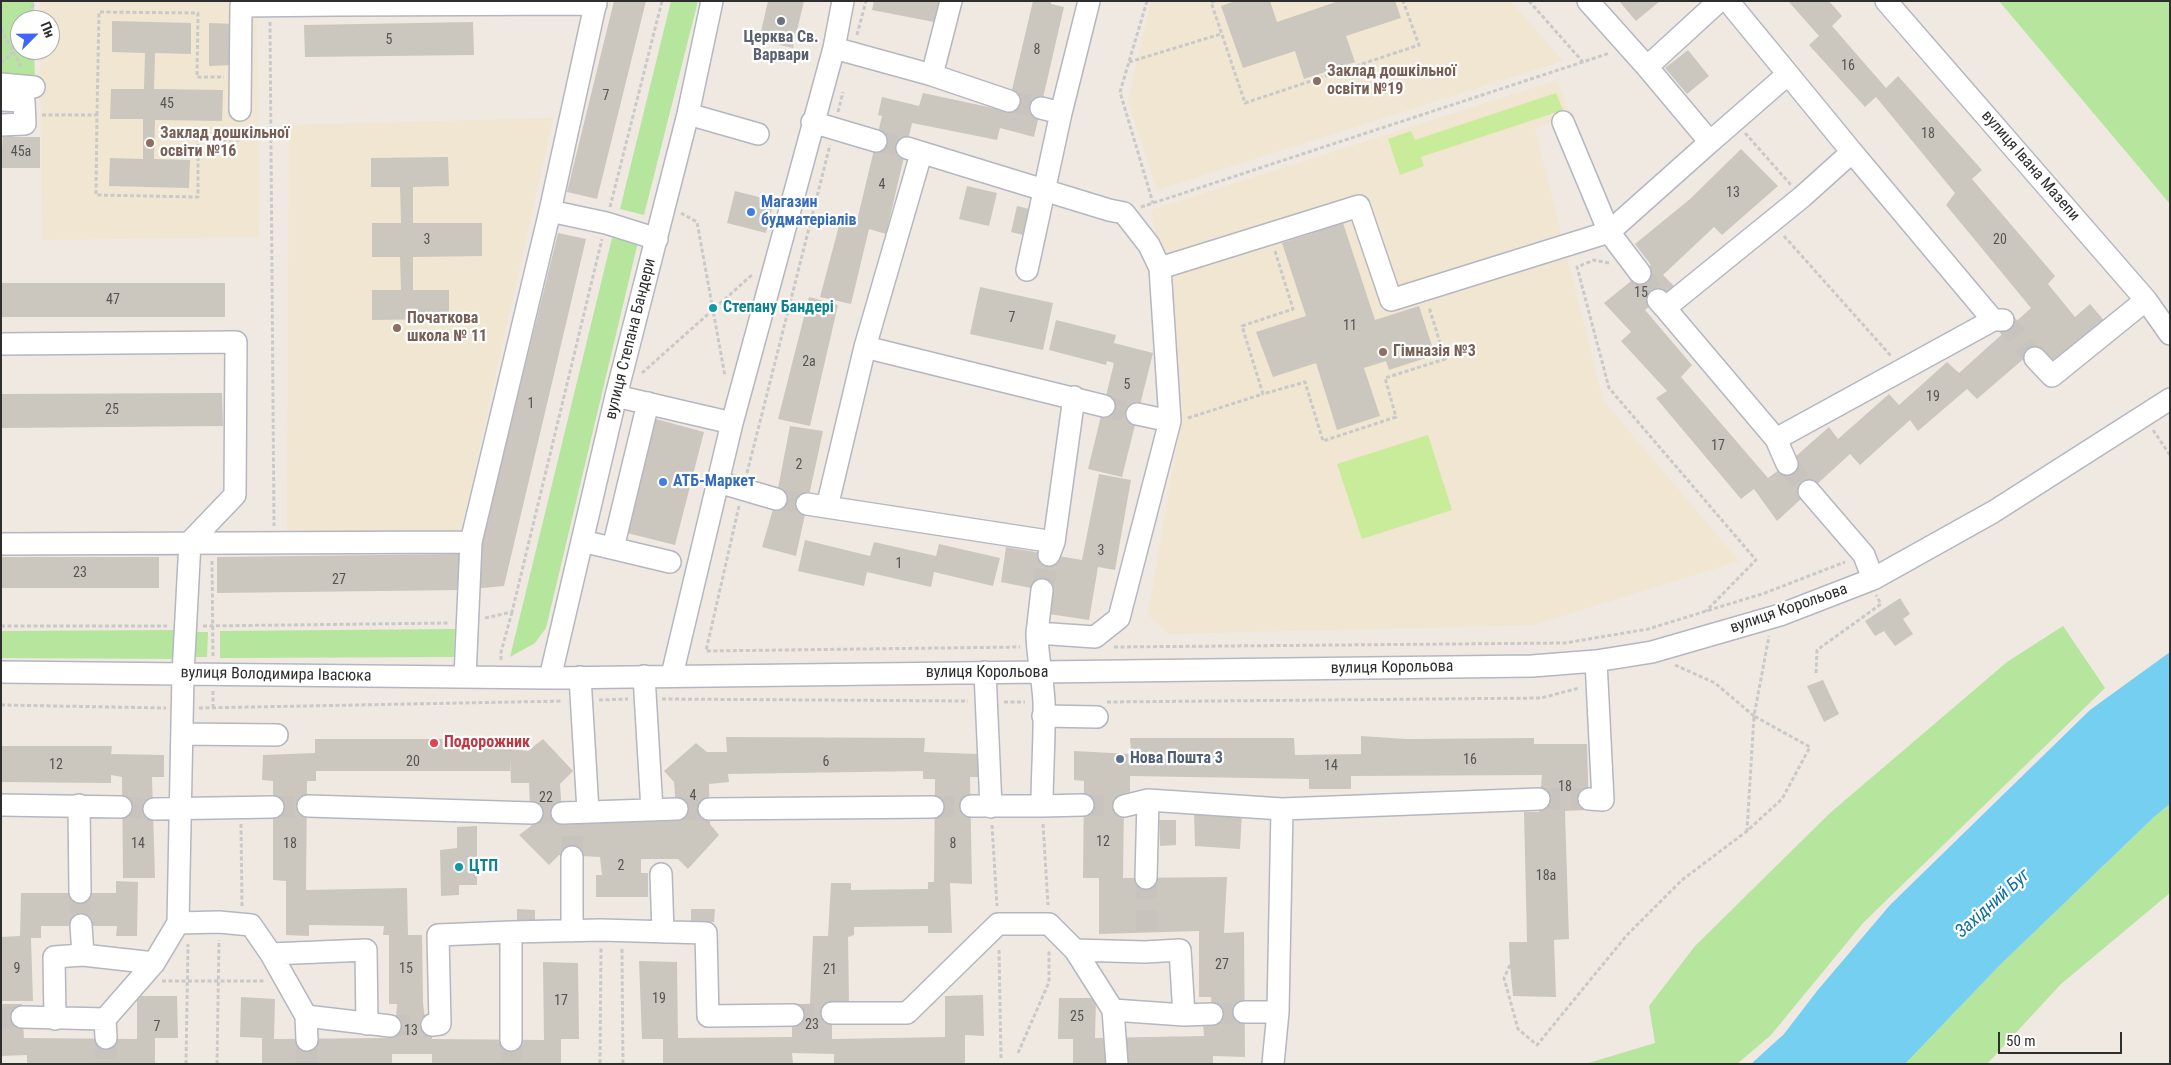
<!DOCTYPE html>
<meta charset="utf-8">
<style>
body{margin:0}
#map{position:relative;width:2171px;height:1065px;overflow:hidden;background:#efe9e1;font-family:"Roboto Condensed",sans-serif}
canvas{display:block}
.frame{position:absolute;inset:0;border:2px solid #2e2e2e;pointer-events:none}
.north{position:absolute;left:10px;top:10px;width:50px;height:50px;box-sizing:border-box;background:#fff;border:1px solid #ababab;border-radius:50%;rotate:67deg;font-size:14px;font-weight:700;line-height:20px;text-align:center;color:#2e2e2e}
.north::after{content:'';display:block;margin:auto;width:18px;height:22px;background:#4264fb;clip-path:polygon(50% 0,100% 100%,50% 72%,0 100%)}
.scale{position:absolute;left:1998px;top:1032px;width:124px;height:22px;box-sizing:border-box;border:2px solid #2e2e2e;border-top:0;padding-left:6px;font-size:15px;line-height:18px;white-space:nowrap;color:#2e2e2e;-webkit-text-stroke:4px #fff;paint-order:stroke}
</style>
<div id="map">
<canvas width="2171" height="1065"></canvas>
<div class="frame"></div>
<div class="north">Пн</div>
<div class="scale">50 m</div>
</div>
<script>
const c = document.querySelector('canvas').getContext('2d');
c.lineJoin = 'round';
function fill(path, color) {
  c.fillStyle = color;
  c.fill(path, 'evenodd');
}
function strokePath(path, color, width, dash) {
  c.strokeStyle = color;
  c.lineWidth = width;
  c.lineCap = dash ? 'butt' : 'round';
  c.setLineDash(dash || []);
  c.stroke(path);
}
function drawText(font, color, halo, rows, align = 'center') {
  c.font = font + ' "Roboto Condensed",sans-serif';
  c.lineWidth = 4.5;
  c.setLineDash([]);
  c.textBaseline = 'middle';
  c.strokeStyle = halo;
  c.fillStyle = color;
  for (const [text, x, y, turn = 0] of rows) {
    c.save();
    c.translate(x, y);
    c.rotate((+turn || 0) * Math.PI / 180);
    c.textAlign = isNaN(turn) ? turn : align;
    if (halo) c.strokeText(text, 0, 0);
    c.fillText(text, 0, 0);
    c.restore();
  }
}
fill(new Path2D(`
 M40,1H257L259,237L42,240L40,50H50V20H40Z
 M1151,1H1511L1563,61L1157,190L1128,101Z
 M1557,80L1570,115L1535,129L1603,400L1739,561L1534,625L1169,634L1148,615L1183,410L1170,303L1151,210Z
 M553,118L460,535L287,530L289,125Z`), '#f0e6d1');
fill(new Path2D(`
 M1,1H34V20H20V50H34L35,82H1Z
 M671,1H698L644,215L620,209Z
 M1999,1H2170V204Z
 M612,238L638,242L546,628L535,643L510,657Z
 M2063,626L2105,688L1863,923L1771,1035L1737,1064H1585L1655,1043L1649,1006L1695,946L1830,813L2007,662Z
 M455,629L454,657L220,658V631Z
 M179,630L177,659L1,658V631Z
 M193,632H208L207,657H192Z
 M2170,804V893L2061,984L1987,1064H1905L2000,965L2154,817Z`), '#b6e59e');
fill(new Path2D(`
 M1556,93L1563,110L1421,157L1424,166L1400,175L1388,139L1411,131L1415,140Z
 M1428,435L1452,510L1362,539L1337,464Z`), '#c9ec9a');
fill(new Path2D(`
 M2170,652V804L2154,817L2000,965L1905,1064H1751L1784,1034L1817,991L1890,905L2090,710Z`), '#75cff0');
fill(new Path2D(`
 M614,1H646L597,199L567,192Z
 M768,1H804L793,48L759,40Z
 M874,1H939L934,22L872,10Z
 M1033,1H1051V4L1064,7L1034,137L1000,128L997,140L912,123L886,234L869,229L851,304L820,297L840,222L856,225L882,116L878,115L882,97L919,106L923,93L1007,111Z
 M1235,1H1270L1277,22L1339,1H1395L1401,18L1346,36L1355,62L1304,79L1295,51L1243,68L1221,6Z
 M1619,1H1660L1636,21Z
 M1788,1H1829L1842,16L1832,26L1886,88L1898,76L1982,170L1972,179L2055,276L2048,284L2075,317L2090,304L2107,324L2054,367L2027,356L1977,399L1967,389L1918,431L1910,420L1860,465L1850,454L1777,521L1754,489L1741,499L1656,398L1667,391L1621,341L1631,332L1604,303L1651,265L1635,244L1690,199L1741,149L1778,186L1722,235L1714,227L1663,275L1674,286L1645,310L1692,365L1681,377L1768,478L1787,464L1829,427L1838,439L1889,394L1899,405L1947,362L1959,373L2031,308L1946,205L1955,193L1876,97L1865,107L1809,45L1819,36Z
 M112,21L191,23V54L155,53L154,89L223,90L222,121L155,120L154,159L190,160L189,188L109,186L110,158L143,159V119H110L111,89H144L145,53L112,52Z
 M473,22L474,55L305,57L304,25Z
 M209,23L234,24V65L209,66Z
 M1688,50L1709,76L1687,94L1665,68Z
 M3,132H13V137H40V168H1Z
 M448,157L449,186L413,187V223H482V256L413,257V290H449V319L372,320V290H401L400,257H372V223H401L400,187H371V158Z
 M967,186L997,193L989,226L959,219Z
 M735,191L774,201L766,233L727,223Z
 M1017,206L1033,210L1028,236L1011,232Z
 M1343,223L1375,320L1419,306L1435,355L1389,370L1386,361L1364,368L1380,416L1337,430L1316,363L1273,377L1256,332L1306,316L1282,243Z
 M558,233L586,239L504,586L461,590L217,593V557L462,554L475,569Z
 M1,283H225V317H1Z
 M980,287L1053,303L1043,350L970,334Z
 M809,297L838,305L810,426L778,419Z
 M1056,320L1116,335L1114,343L1153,353L1122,477L1088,469L1114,363L1107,361L1106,365L1049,350Z
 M222,393L223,426L1,428V394Z
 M652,418L704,432L675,545L623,532Z
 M790,426L823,431L796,556L762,547L776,499Z
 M1099,474L1131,480L1115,570L1098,567L1089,620L1049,614L1051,592L1001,582L1006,547L1082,560Z
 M805,540L870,556L874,542L936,556L939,544L1000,558L993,586L934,572L931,587L867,572L864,586L798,571Z
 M1,557H159V588H1Z
 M1900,598L1910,614L1903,619L1913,634L1895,646L1884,631L1875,636L1865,621Z
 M1823,680L1839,714L1824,722L1807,686Z
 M1361,736L1406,739L1534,738V744H1587L1589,810L1565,811L1569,939L1554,940L1556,997L1513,996L1510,965L1509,942H1527L1524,812H1539L1542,775L1351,776V789H1309V779L1130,776V798L1124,806L1123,878L1227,877L1224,933L1244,932L1245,1057L1213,1056V1064H1073V1039H1058L1059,998H1096L1095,1038L1204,1036L1203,1024L1212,1014L1211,997H1199V931L1099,934V878H1083L1084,781L1074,780V751L1131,754L1130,738H1294L1295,755L1361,754Z
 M726,737L925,738L924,752L978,754L979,777H970L972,884L950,883L952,933H928V926L854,927V935L848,937L849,1003L832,1004V1039L945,1037V996L983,995L984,1036L965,1035V1064H834V1054L792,1053L793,1064H663V1039H642L639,961L677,962L678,1038L792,1037V1004H810L813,936H828L831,883H851V890L928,889V882H934L935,779H923V771L728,774L729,782L709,784L710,824L719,835L688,869L678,859H641V873H648V897H596V875H602L600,857L559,855L549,865L519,835L531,826L529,783H511L510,759V771H316V781H307L306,890L407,888L408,935H422L423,1003L425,1019H433L432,1039L544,1040L543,962L578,963L579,1039H561V1064H432V1054H392V1064H262V1038L240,1037L241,997L275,999L274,1039L390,1038V1026L396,1019L397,1004H389V935H383L384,926L309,925V936L286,935V881L273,880V781L262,780L263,755L315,753V739H511L510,749L528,751L543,739L573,771L560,784L562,813L573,823L677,821L674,782L664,771L696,743L707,752H727Z
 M1,746H112L111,754L164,755V777H152L155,878H123L122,777L111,775V783L1,782Z
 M1194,813H1242L1240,849L1195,846Z
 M1159,820H1176V845L1160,846Z
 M477,826V885H459V895L441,896L440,850L457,848V827Z
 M116,881L138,882L137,936H116L117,926H41V938H31L33,1001H1V937L20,936L21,893H116Z
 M517,909L535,910V925L517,924Z
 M691,909H715L714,922L691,923Z
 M137,996H177L178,1038H155V1064H27V1055L1,1056V1004H22L24,1038L137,1039Z`), '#cbc7bf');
strokePath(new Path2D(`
 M1009,101L1041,108
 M876,141L907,148
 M1640,273L1658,300
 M2003,320L2035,358
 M1104,406L1137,414
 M1787,464L1809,491
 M776,499L807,504
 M1042,590L1049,555
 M1539,799H1589
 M1083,805L1124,806
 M121,807L154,809
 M273,807L308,806
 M933,807L971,806
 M677,809H709
 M532,813H562
 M572,857L573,823
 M1146,878L1147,933
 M80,892L81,925
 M1212,1014L1244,1012
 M793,1015L832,1013
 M1,1018L22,1017
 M390,1026L432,1025
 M106,1038V1064
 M511,1040L512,1064
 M306,1064L307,1040`), '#c8c4bd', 21, [21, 11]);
const minor = new Path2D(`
 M336,1V5L596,4
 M1588,1L1647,67L1710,142L1788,74L1728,1
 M1886,1L2146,300L2170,334
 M834,48L932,75L1009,101
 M1647,67L1719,1
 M932,75L951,1
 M1,84L34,87
 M1,100L24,101L25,124L1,125
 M1041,108L1061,113
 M240,110L241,6L336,5
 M688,114L758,134
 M812,122L876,141
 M907,148L1109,210L1124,213L1149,245L1160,268L1170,421L1119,618L1095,637L1037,633C1037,656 1043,678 1044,702C1045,736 1042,772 1042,806L1083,805
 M1852,152L1993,320H2003
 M550,211L606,223L657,239
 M1160,268L1359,206L1391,300L1609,232L1563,122
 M1027,270L1061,113L1089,1
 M1640,273L1609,232L1710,142
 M1658,300L1665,308L1802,197L1852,152L1788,74
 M1665,308L1776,439L1787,464
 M1,344L236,342L235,495L190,542L183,674L178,923
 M865,347L1104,406
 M2035,358L2052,376L2146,300
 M616,396L732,423
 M1137,414L1170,421
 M1776,439L1993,320
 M718,482L776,499
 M1809,491L1864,555L1873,579
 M807,504L1054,542
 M827,507L865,347L921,154
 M582,541L670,562
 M1,544L471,542
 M613,548L648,403
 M1049,555L1054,542L1074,397
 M1037,633L1042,590
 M1,672L550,678L1532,666L1596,661L1652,652L1780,615L1873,579L1993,512L2170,399
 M985,672L991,807
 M672,675L732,423L834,48L843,1
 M644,676L652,810
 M465,677L471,542L550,211L596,1
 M580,677L588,811
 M550,678L616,396L688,114L712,1
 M1043,716L1097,717
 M183,734L277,735
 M1589,799L1603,800L1596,661
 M1,805L121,807
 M79,805L80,892
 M308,806L532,813
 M971,806H1042
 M1124,806L1148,800L1282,809L1539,799
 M154,809L273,807
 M709,809L933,807
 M562,813L677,809
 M572,857V931
 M661,874L663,932
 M1146,878L1148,800
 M81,925L83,955L154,963
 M1075,950L1113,1010L1184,1015
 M271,954L366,950L367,1024
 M1113,1010L1117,1064
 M1244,1012H1278
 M832,1013H907L998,924H1049L1075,950L1145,952L1180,950L1184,1015L1212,1014
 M306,1016L307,1040
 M22,1017L105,1019
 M55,1019L54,957L83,955
 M432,1025L440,1024L438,935L511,932
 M106,1038L105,1019L154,963L178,923L219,922L251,925L271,954L306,1016L390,1026
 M511,1040V932L601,930L706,933L708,1016L793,1015
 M1273,1064L1278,1012L1282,809`);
strokePath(minor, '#b4b7c1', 24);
strokePath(new Path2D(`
 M1147,1L1120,92L1153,203
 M1215,1L1211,2L1245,103L1419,45L1403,1
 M1529,1L1583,62
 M27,20L35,1
 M270,22L274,526
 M1,29L22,68
 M857,35L866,1
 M1129,62L1221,34
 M1,63L13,52L20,35
 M838,112L843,92
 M42,115H97L96,195L198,197V140H239L240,128
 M97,115L99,12L198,13L197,77H224
 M1745,133L1791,185
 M610,207L662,1
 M1141,207L1610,53
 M681,213L697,222L725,376
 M1784,236L1891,356
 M1275,251L1293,309L1242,326L1263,394L1305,382L1323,441L1396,417L1385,378L1445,359L1429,307
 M1609,263L1594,260L1577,267L1609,388L1756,560L1706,611
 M642,373L753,274
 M1188,418L1263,394
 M2153,430L2170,455
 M747,473L830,145
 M739,506L706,651L1020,647
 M212,561L213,657
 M485,618L512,612L602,239
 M1,626H167
 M203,626L449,623
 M1114,647L1565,643L1648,629L1765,593L1845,562
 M501,660V652L512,612
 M1675,665L1715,683L1754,716L1769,636
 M1816,673L1817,650L1881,604L1876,595
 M213,691V707
 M662,699L968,701
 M599,700L628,699
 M1004,702H1025
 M1107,702L1541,698L1579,688
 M1,705L166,708
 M199,708L563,701
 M241,824L242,908
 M1043,824L1048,905
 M992,825L997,906
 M622,949L623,1063
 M999,950L1001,1058
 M1510,965L1504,978L1518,1029L1537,1045L1627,935L1682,880L1747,831L1782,799L1810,747L1754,716L1747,831
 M162,981H265
 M1018,1053L1049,982V949
 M600,1063L601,948
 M186,1064L188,944
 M217,1064L219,940`), '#c9c9c9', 3, [4, 2.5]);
strokePath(minor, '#fff', 21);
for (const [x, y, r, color] of [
 [781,21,5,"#6b7280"],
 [1317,81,5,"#8d6e63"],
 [150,143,5,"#8d6e63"],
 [751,212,5,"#3f7fe0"],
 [713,308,5,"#0f9aa8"],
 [397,328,5,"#8d6e63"],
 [1383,352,5,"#8d6e63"],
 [663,482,5,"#3f7fe0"],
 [434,743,5,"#e0444e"],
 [1120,759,5,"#5c6f8a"],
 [459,867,5,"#0f9aa8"]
]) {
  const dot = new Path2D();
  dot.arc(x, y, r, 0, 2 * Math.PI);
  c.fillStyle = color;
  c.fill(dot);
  strokePath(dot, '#fff', 2);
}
drawText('14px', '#555452', null, [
 ["5",389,40],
 ["8",1037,50],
 ["16",1848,66],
 ["7",606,96],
 ["45",167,104],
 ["18",1928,134],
 ["45а",21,152],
 ["4",882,185],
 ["13",1733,193],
 ["3",427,240],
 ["20",2000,240],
 ["15",1641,293],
 ["47",113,300],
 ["7",1012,318],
 ["11",1350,326],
 ["2а",809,362],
 ["5",1127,385],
 ["19",1933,397],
 ["1",531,404],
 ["25",112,410],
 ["17",1718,446],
 ["2",799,465],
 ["3",1101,551],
 ["1",899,564],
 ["23",80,573],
 ["27",339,580],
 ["16",1470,760],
 ["20",413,762],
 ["6",826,762],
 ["12",56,765],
 ["14",1331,766],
 ["18",1565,787],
 ["4",693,796],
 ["22",546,798],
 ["12",1103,842],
 ["14",138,844],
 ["18",290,844],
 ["8",953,844],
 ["2",621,866],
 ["18а",1546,876],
 ["27",1222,965],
 ["9",17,969],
 ["15",406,969],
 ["21",830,970],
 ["19",659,999],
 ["17",561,1001],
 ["25",1077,1017],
 ["23",812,1025],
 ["7",157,1027],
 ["13",411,1031]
]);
drawText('bold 16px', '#5b616d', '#fff', [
 ["Церква Св.",781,38],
 ["Варвари",781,56]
]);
drawText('bold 16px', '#785e54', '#fff', [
 ["Заклад дошкільної",1327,72],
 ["освіти №19",1327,90],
 ["Заклад дошкільної",160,134],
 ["освіти №16",160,152],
 ["Початкова",407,319],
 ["школа № 11",407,337],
 ["Гімназія №3",1393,352]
], 'left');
drawText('16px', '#2e2e2e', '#fff', [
 ["вулиця Івана Мазепи",2030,166,49],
 ["вулиця Степана Бандери",631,339,-76],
 ["вулиця Корольова",1789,609,-19],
 ["вулиця Корольова",1392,668,-1],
 ["вулиця Корольова",987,673],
 ["вулиця Володимира Івасюка",276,675,1]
]);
drawText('bold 16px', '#366cbe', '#fff', [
 ["Магазин",761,203],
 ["будматеріалів",761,221],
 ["АТБ-Маркет",673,482]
], 'left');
drawText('bold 16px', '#0d838f', '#fff', [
 ["Степану Бандері",723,308],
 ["ЦТП",469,867]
], 'left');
drawText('bold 16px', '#be3a42', '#fff', [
 ["Подорожник",444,743]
], 'left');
drawText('bold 16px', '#4e5e75', '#fff', [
 ["Нова Пошта 3",1130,759]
], 'left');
drawText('italic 18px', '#0d6fa3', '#fff', [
 ["Західний Буг",1993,904,-42]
]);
</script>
